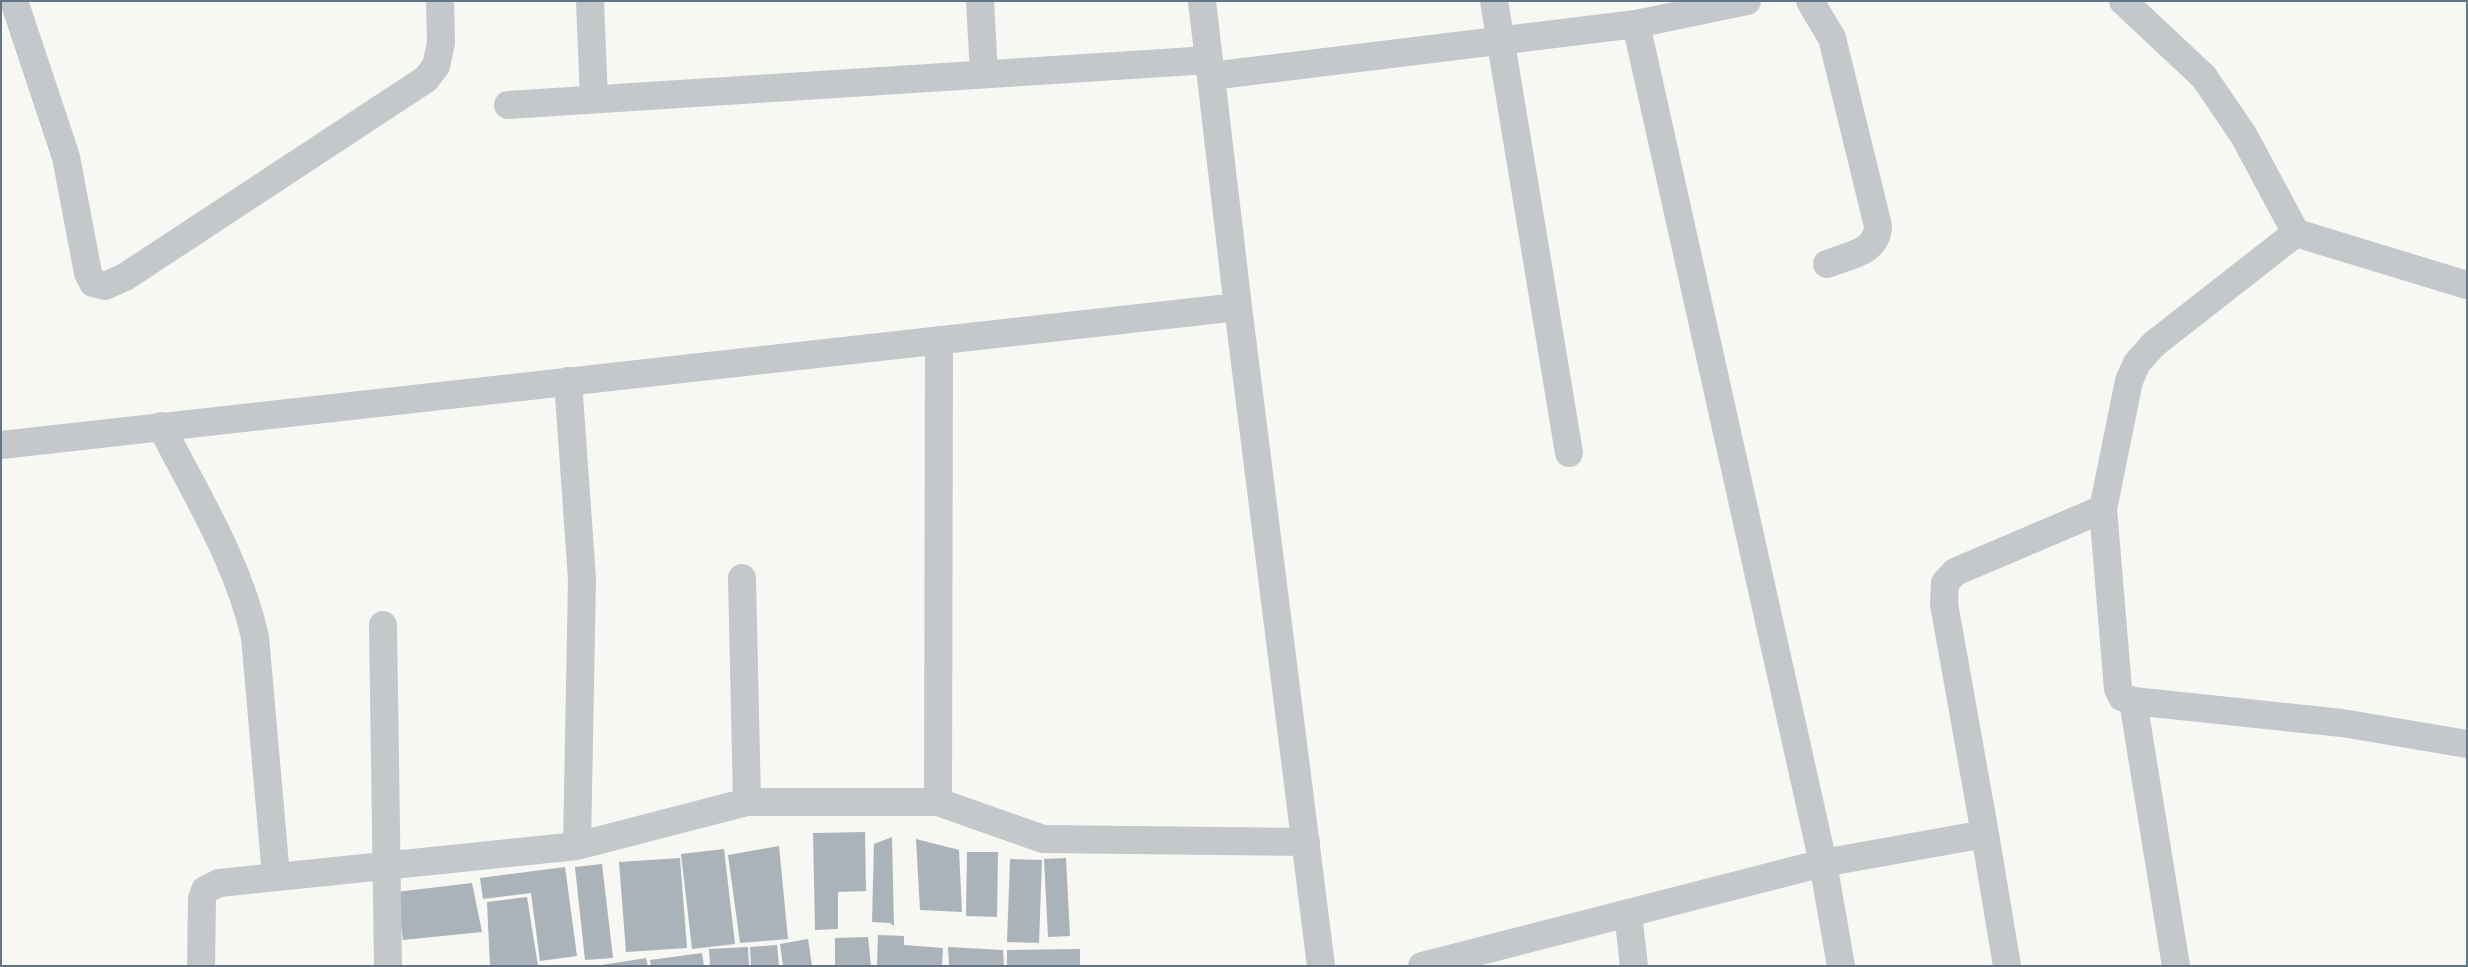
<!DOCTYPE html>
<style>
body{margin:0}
#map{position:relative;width:2468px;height:967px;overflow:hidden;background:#f7f7f3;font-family:"Work Sans",sans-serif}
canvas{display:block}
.frame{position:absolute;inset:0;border:2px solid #647685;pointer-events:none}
</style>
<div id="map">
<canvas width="2468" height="967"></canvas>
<div class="frame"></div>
</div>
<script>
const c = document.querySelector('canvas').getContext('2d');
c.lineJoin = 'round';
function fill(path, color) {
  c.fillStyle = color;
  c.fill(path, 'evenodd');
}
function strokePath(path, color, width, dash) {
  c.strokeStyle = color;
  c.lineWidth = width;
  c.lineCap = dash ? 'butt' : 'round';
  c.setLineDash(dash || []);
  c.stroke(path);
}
fill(new Path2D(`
 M865,832L866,891L838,892V929L815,930L813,833Z
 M892,837L894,926L890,923L872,922L874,844Z
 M916,839L959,850L962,912L920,910Z
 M779,846L788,939L740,943L728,855Z
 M724,849L735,944L692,949L681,854Z
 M967,852H998L997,917L966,916Z
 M680,858L687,948L626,952L619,862Z
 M1066,858L1070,936L1048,937L1044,859Z
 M1010,859L1042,860L1039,943L1007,942Z
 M602,864L613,958L585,960L575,867Z
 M565,867L577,956L540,961L531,893L483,899L480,878Z
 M472,883L482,932L403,940L396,892Z
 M527,897L538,966H490L487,902Z
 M878,935L904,936V945L943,948L942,966H877Z
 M868,937L871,966H835V938Z
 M808,939L812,966H783L780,944Z
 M777,945L779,966H751L750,947Z
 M748,947L749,966H710L709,949Z
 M948,947L1003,950L1004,966H949Z
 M1080,949V966H1007V950Z
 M702,953L704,966H651L650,960Z
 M646,958L648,966H602V965Z`), '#aab3b9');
strokePath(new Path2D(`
 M14,1L66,157L88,273L93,283L105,286L125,277L426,79L436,66L441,43L440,1
 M590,1L594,99
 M980,1L984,74
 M1202,1L1238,307L1321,966
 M1494,1L1569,453
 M1810,1L1832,38L1878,226C1877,253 1849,255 1827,264
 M2123,1L2204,77L2244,136L2296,233L2467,285
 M1636,24L1747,1
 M1211,76L1636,24L1823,863L1841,966
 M508,105L1209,60
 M568,381L582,579L577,846
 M161,426C196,495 238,561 255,637L276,876
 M1,445L1238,307
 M2103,509L2118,689L2122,697L2133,701L2342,723L2467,744
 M742,578L747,802
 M383,625L388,966
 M2133,701L2176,966
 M938,802L939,340
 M1985,834L1944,604L1945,583L1955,572L2103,509L2129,381L2137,363L2154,344L2296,233
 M1628,913L1634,966
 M201,966L202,899L205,890L219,883L577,846L747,802H938L1043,839L1306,842
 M1422,966L1823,863L1985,834L2007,966`), '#c4c8cb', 28);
</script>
